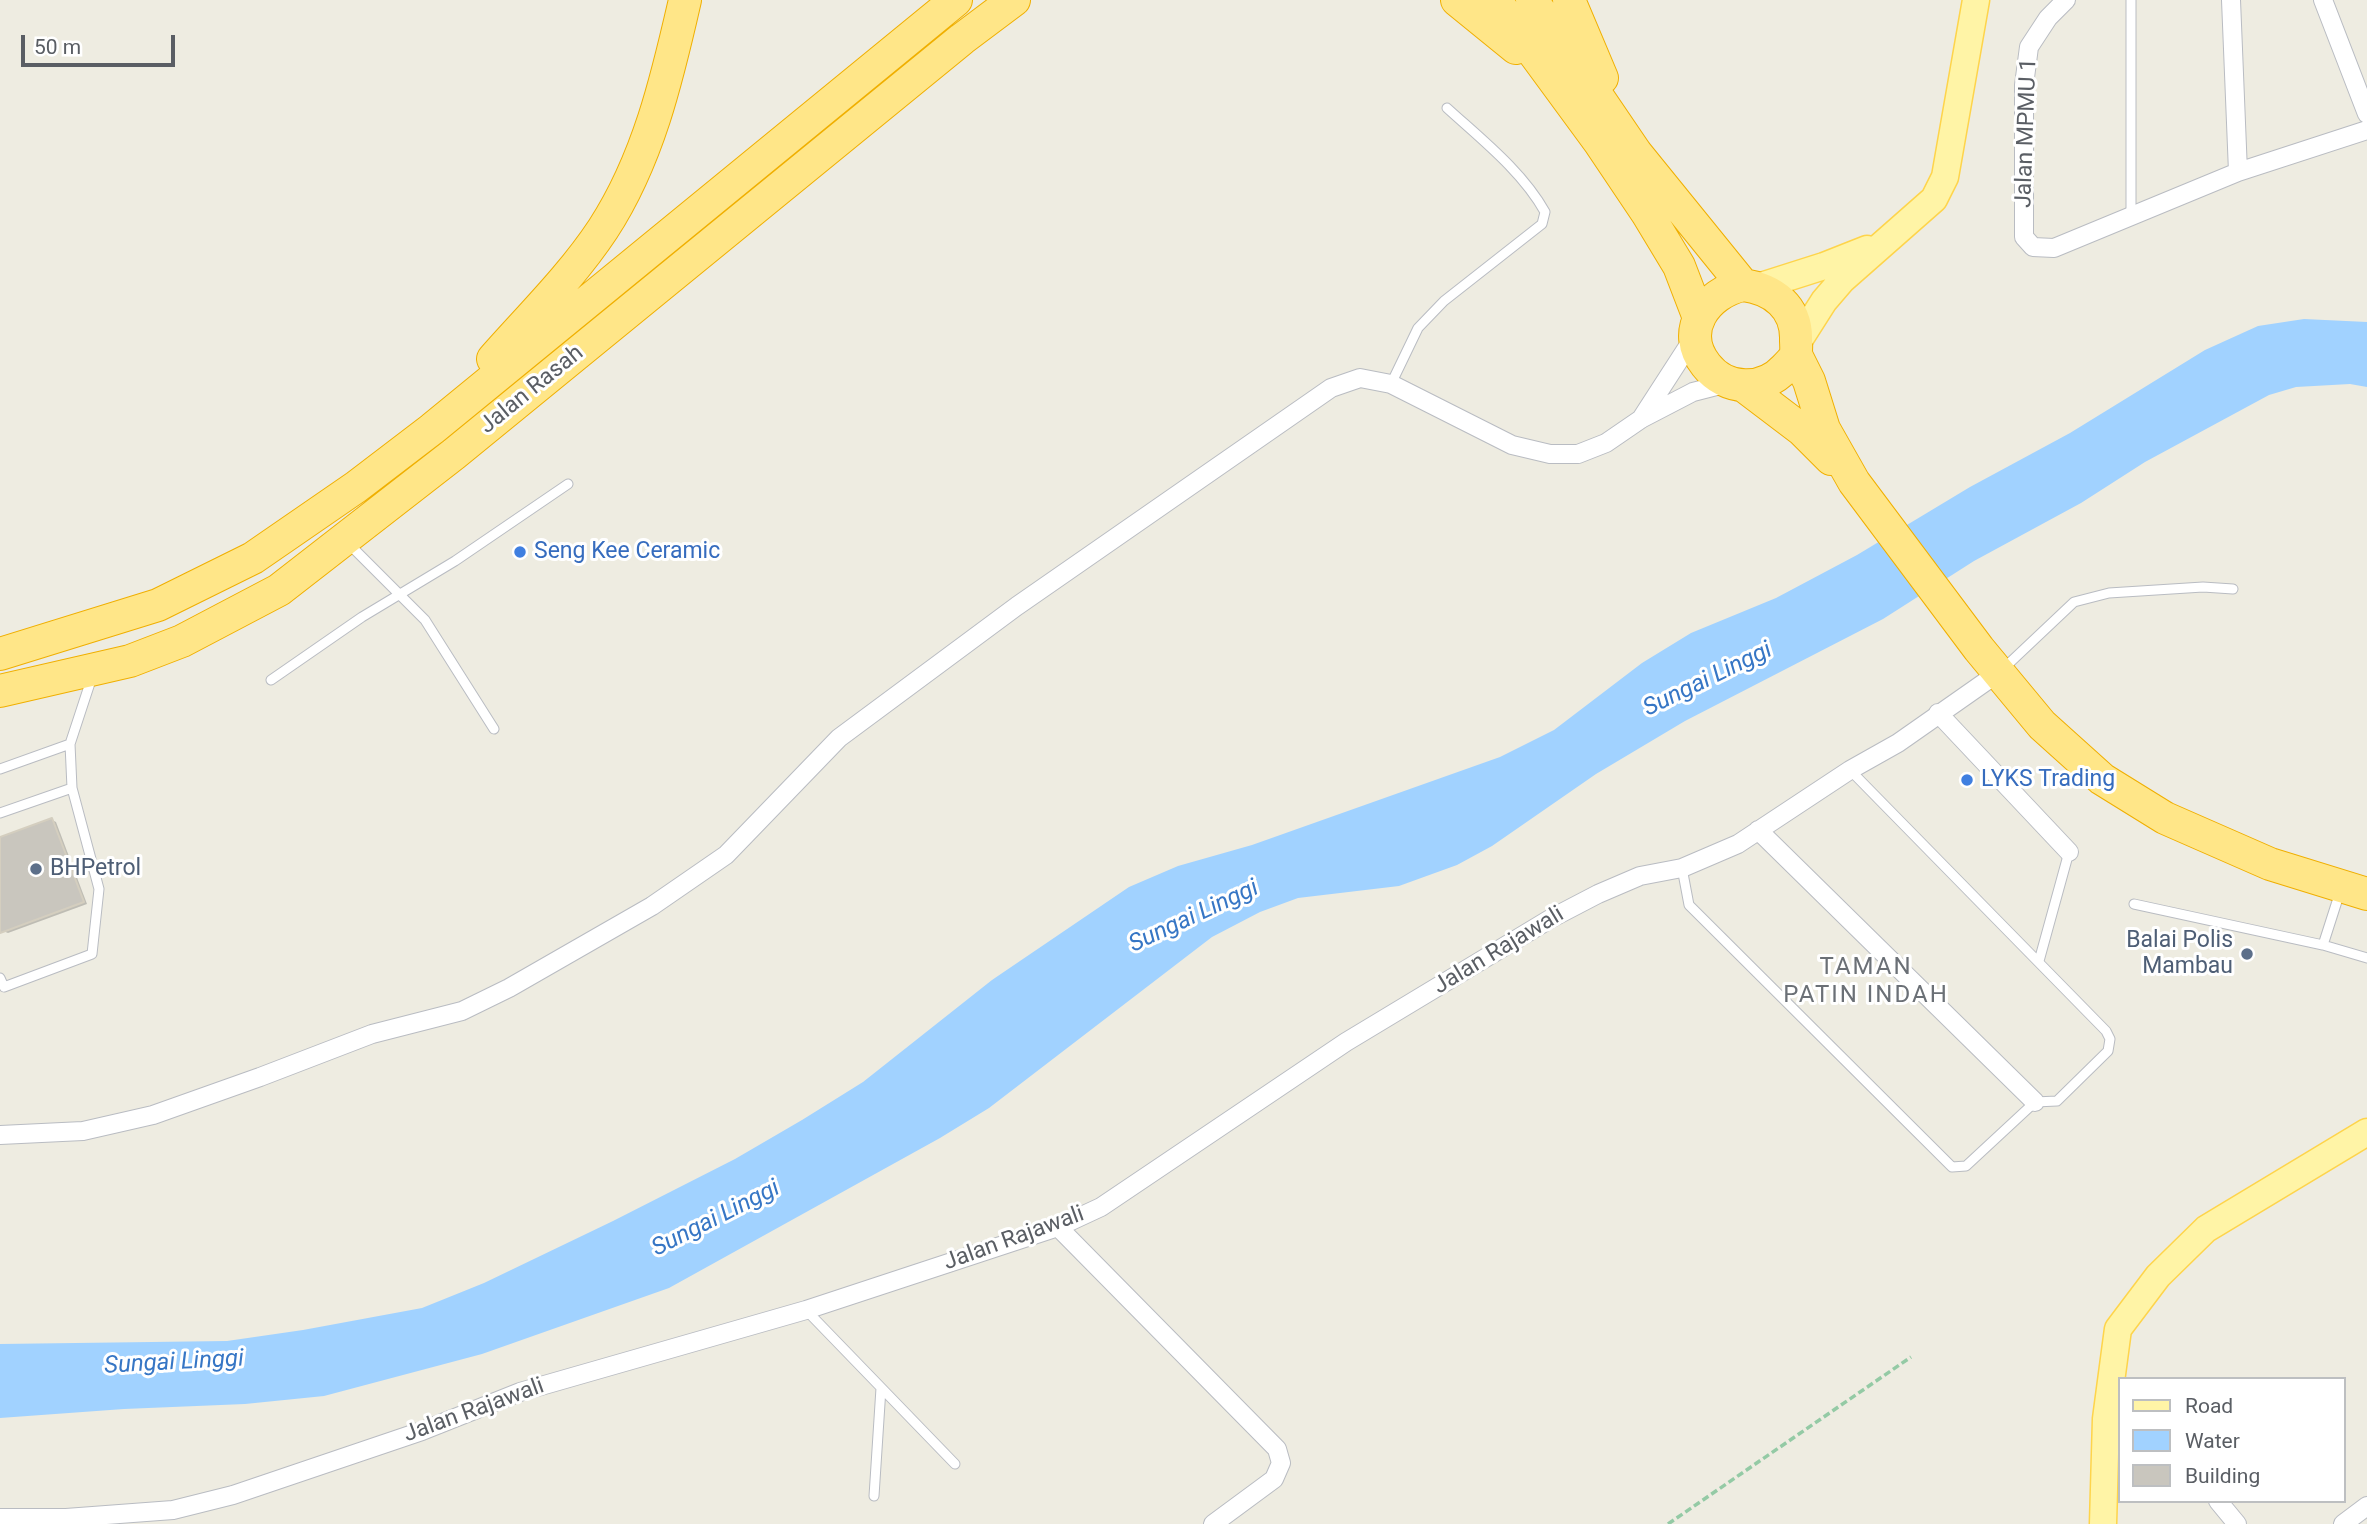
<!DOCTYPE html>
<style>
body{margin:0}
#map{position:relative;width:2367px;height:1524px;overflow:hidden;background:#eeece1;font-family:Roboto,sans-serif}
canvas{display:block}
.legend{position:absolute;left:2118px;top:1377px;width:228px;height:126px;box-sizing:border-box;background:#fff;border:2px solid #bdbfc1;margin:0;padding:9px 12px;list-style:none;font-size:21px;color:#5a5e64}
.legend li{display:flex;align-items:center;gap:14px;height:35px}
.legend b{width:35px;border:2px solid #bdbfc1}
.scale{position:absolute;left:21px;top:35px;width:154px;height:32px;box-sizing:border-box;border:4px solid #5a5e64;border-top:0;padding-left:9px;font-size:21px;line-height:24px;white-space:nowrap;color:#5a5e64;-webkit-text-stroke:5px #fff;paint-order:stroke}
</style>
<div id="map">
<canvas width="2367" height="1524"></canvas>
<ul class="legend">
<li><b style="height:9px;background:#fff4a6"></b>Road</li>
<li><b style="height:19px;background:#a1d2ff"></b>Water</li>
<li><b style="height:19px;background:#c9c6be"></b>Building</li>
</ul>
<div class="scale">50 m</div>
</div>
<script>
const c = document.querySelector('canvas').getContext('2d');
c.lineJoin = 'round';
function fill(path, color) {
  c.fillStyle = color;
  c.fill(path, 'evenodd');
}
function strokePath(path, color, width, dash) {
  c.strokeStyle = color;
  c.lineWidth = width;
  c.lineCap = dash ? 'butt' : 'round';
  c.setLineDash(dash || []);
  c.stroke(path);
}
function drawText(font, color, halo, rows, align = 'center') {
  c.font = font + ' Roboto,sans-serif';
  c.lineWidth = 6;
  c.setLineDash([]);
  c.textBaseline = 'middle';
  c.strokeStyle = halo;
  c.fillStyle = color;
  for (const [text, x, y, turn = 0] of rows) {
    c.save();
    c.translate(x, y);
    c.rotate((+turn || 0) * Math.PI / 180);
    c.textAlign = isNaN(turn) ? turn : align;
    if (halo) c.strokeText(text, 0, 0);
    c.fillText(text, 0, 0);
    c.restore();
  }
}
fill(new Path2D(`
 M2304,319L2367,322V387L2350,384L2296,387L2269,395L2145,462L2081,503L1974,561L1883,619L1685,721L1596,774L1492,846L1457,865L1399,886L1298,898L1260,912L1212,937L989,1108L940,1138L669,1288L482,1354L324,1396L245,1404L124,1409L0,1418V1344L227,1341L303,1330L422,1308L484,1283L613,1221L735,1159L802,1120L863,1082L992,980L1129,887L1178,866L1252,845L1500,757L1554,730L1642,663L1691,633L1776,598L1857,555L1970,487L2070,433L2205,350L2258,326Z`), '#a1d2ff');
fill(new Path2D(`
 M52,820L56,822L87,904L8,933L3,931L0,922V839Z`), '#0003');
const building = new Path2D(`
 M52,818L84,902L0,933V837Z`);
fill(building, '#c9c6be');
strokePath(building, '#d4cebf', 2);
const lane = new Path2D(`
 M2131,0V214
 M1391,384L1418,328L1444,301L1542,224L1545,212C1522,171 1481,139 1447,108
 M349,544L425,620L494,729
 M2002,670L2074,602L2109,593L2203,587L2233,589
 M271,680L362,617L455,561L568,484
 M0,769L70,744
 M0,813L72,788
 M1682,868L1689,905L1952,1167L1966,1166L2035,1102L2057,1101L2108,1051L2110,1039L2106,1031L1850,770
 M2134,904L2323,945L2367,958
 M2323,945L2340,892
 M2039,961L2069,852
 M0,978L4,987L92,954L99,889L72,788L70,744L92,677
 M806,1310L955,1464
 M874,1496L881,1388`);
const street = new Path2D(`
 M2066,0L2048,18L2029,47L2024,85V237L2033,247L2054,248L2238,172L2367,130
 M2231,0L2238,172
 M2323,0L2367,114
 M1641,419L1696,334
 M1938,713L2069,852
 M1758,830L2035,1102
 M0,1135L83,1131L153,1115L260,1077L372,1034L462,1011L509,988L652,906L726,855L839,738L1017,606L1331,388L1360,378L1391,384L1512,445L1550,454H1578L1606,443L1641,419L1693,392L1728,383
 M1058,1227L1277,1449L1281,1463L1274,1479L1213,1524
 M2218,1501L2237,1524
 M0,1518H66L173,1510L233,1495L422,1431L520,1392L806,1310L1058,1227L1101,1207L1346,1042L1550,919L1598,894L1640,876L1682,868L1738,844L1850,770L1898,743L1998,673
 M2343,1524L2367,1506`);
const primary = new Path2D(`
 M1758,287L1824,266L1867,249
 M1796,345L1824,301L1842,280L1934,199L1945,177L1976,0
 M2103,1524L2106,1419L2118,1329L2158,1276L2206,1229L2367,1132`);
const highway = new Path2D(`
 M1457,0L1516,48
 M1495,0L1600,143L1647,213L1679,266L1699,318
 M1532,0L1636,153L1743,285
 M1569,0L1602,78
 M1743,285C1773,289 1797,307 1796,340C1796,344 1797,352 1795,356C1794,359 1788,365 1785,368C1763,392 1726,391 1706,365C1679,331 1706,293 1743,285Z
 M1796,355L1809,381L1824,429L1854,482L1979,649L2042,725L2102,779L2165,818L2270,864L2367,894
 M493,359C530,317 572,276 603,229C648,160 667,79 685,0
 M1744,386L1802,430L1831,459
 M0,654L158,605L253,558L356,487L432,429L956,0
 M0,691L130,661L182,641L279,590L454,454L962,39L1014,0`);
strokePath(lane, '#b9bcc2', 11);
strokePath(street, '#b9bcc2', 20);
strokePath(primary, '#fed44b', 29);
strokePath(highway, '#f0af00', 34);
strokePath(new Path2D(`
 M1668,1524L1911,1357`), '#94caa5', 3.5, [7, 3.5]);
strokePath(lane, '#fff', 9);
strokePath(street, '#fff', 18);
strokePath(primary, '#fff4a6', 26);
strokePath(highway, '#ffe688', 32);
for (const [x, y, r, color] of [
 [520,552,7,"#3f7fe0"],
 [1967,780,7,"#3f7fe0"],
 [36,869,7,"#5c6f8a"],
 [2247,954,7,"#5c6f8a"]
]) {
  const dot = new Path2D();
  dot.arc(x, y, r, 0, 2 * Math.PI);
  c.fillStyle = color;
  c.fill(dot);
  strokePath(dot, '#fff', 2.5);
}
drawText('23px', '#5a5e64', '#fff', [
 ["Jalan MPMU 1",2027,133,-88],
 ["Jalan Rasah",532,390,-39],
 ["Jalan Rajawali",1499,951,-31],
 ["Jalan Rajawali",1014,1239,-20],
 ["Jalan Rajawali",474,1411,-20]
]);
drawText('23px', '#366cbe', '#fff', [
 ["Seng Kee Ceramic",534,552],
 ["LYKS Trading",1981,780]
], 'left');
drawText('23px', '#4e5e75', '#fff', [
 ["BHPetrol",50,869],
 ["Balai Polis",2233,941,"right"],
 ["Mambau",2233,967,"right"]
], 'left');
drawText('italic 24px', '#3676c5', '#fff', [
 ["Sungai Linggi",1708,680,-26],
 ["Sungai Linggi",1194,917,-25],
 ["Sungai Linggi",716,1219,-27],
 ["Sungai Linggi",174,1363,-3]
]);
c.letterSpacing = '2px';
drawText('24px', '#6b7076', '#fff', [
 ["TAMAN",1866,968],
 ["PATIN INDAH",1866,996]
]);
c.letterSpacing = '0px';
</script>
